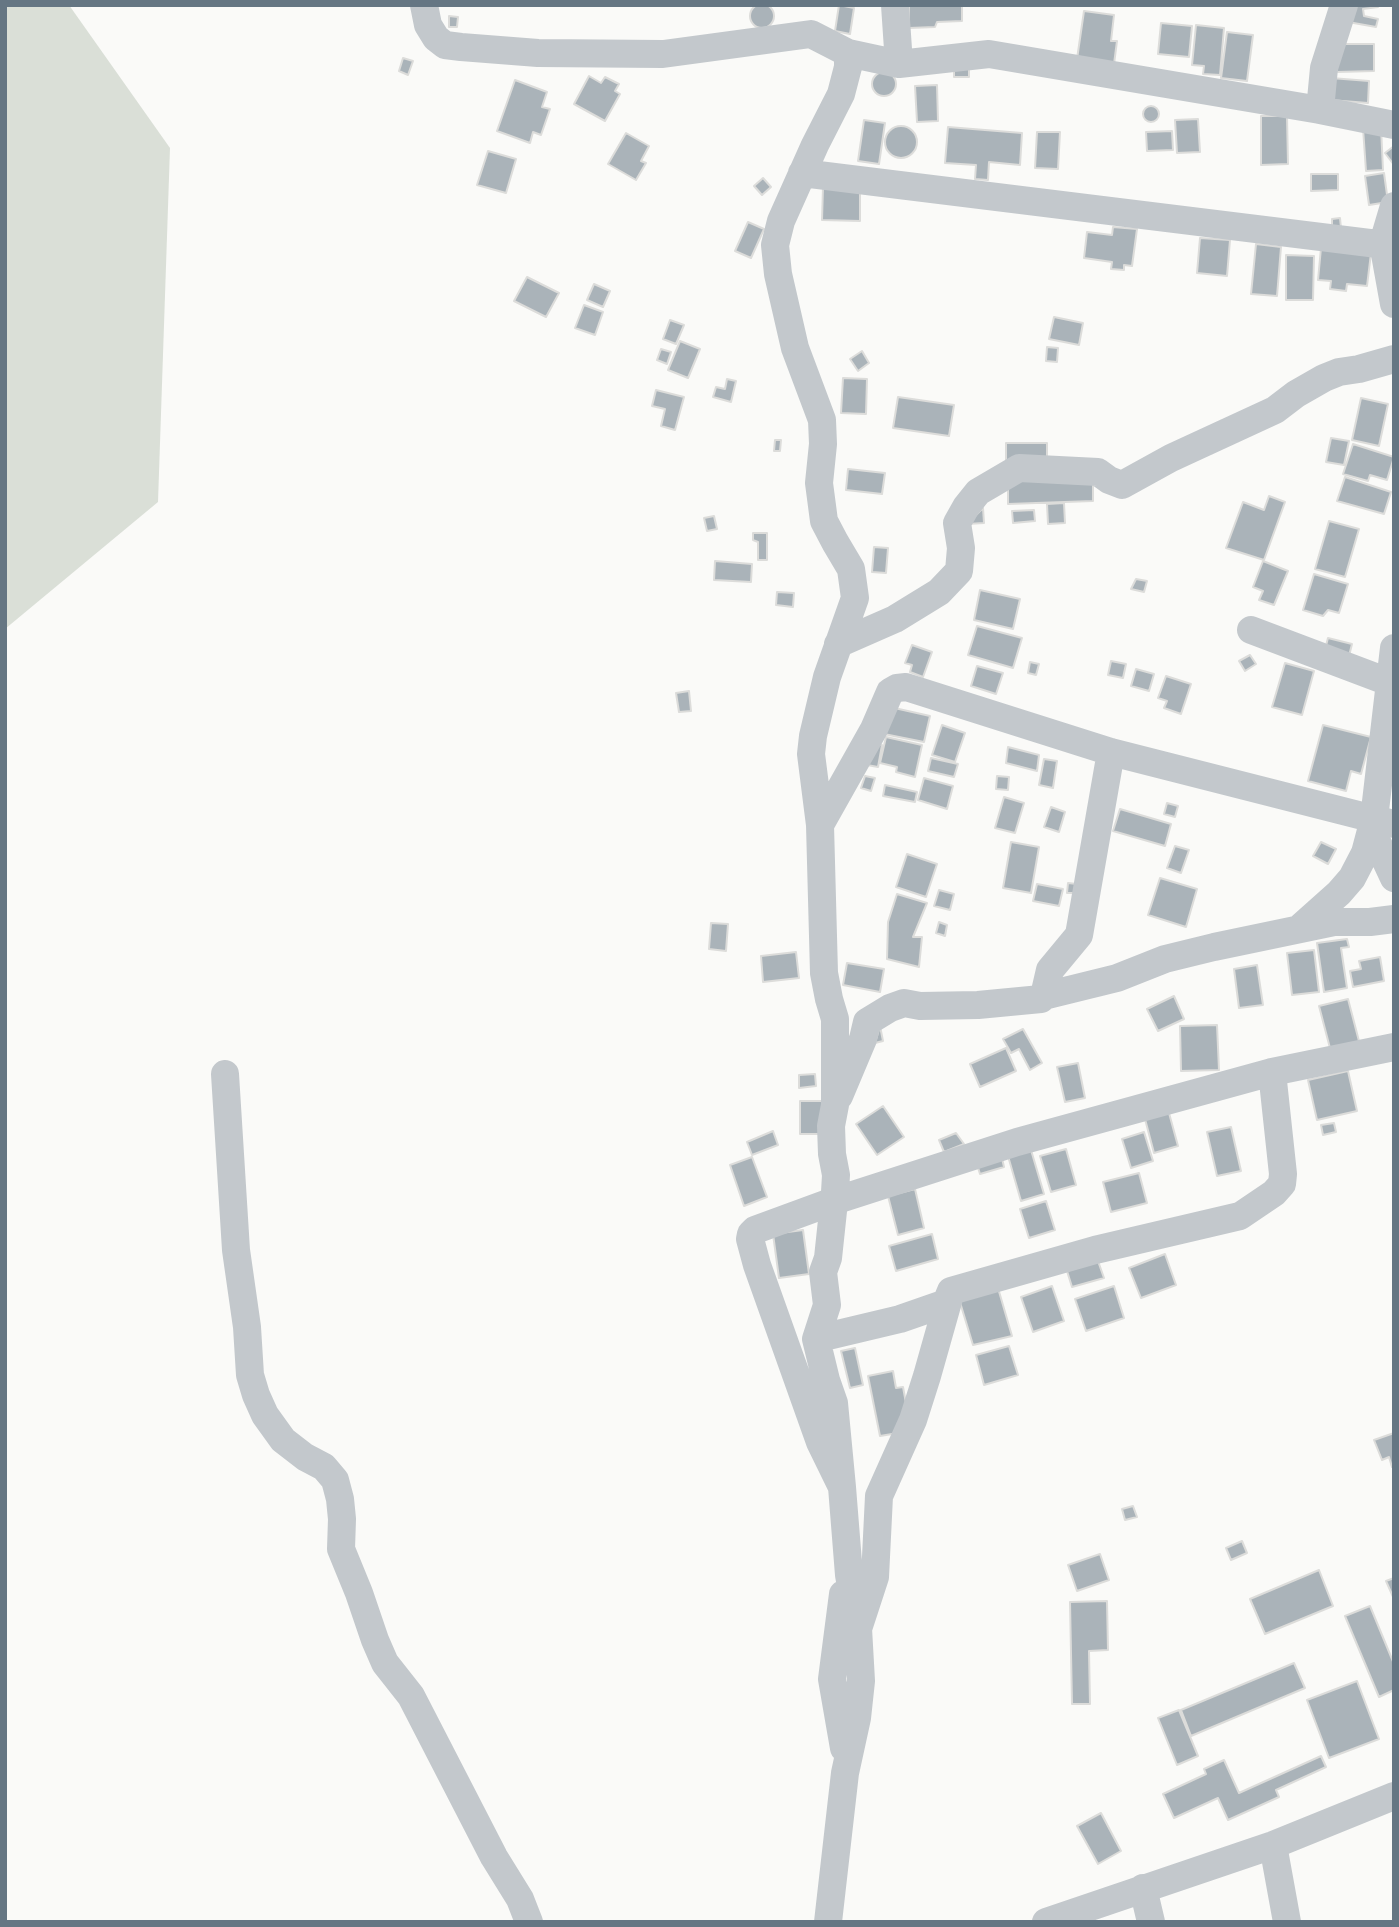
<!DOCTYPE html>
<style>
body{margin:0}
#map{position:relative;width:1399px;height:1927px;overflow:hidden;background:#fafaf8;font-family:Jost,sans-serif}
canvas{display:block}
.frame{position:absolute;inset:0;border:7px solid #657683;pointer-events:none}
</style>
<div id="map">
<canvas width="1399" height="1927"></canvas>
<div class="frame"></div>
</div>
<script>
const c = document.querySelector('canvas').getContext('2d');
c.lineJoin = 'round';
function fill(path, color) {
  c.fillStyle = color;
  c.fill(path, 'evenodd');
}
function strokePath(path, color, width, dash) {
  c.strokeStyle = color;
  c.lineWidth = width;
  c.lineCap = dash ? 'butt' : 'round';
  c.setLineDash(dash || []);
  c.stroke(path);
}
fill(new Path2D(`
 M5,5H69L170,148L158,502L5,629Z`), '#dadfd7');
const building = new Path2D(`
 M750 16a12 12 0 1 1 24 0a12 12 0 1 1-24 0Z
 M839,5L854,8L850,34L835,31Z
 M909,5H962V21L937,22L935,27L909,28Z
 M1351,5H1378V7L1363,9L1364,16L1378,19L1376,27L1348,22Z
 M1084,11L1114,15L1111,41H1117L1114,64L1077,59Z
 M449,16L458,17L457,27H449Z
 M1161,23L1192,26L1189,57L1158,54Z
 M1196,25L1224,28L1220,75L1203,74L1204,66L1192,65Z
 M1227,32L1253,35L1247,81L1221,78Z
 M1337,44H1374V71L1337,72Z
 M403,58L413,61L408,75L399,71Z
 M954,64L969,65V77H954Z
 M872 84a12 12 0 1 1 24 0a12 12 0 1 1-24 0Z
 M589,76L601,83L605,77L619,84L615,91L620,94L605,121L574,104Z
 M1331,78L1369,81L1368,103L1330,100Z
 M515,80L547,92L542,107L550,109L541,135L533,132L530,143L497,131Z
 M937,85L938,121L917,122L915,86Z
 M1143 114a8 8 0 1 1 16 0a8 8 0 1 1-16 0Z
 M1261,116H1287L1288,164L1261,165Z
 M1198,119L1200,152L1177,153L1175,120Z
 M864,120L885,123L879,164L858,161Z
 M885 142a16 16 0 1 1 32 0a16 16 0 1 1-32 0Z
 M948,127L1022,133L1020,165L989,162L988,180L975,179L976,165L945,163Z
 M1381,127L1383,170L1366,171L1363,128Z
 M1172,131L1173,150L1147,151L1146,132Z
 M1037,132H1060L1058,169L1035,168Z
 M626,133L649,146L641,161L646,163L636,180L608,164Z
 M1394,146V165L1385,153Z
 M488,151L516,159L506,193L477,185Z
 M1384,173L1388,202L1369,205L1365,176Z
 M1311,174H1338V190L1311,191Z
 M763,178L771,187L762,195L754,186Z
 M823,187L860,188V221L822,220Z
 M1340,218L1341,228L1332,230V219Z
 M748,222L764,229L751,258L735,251Z
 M1113,227L1137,229L1132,266L1124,265V270L1111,269L1112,262L1084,258L1087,232L1112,235Z
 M1200,238L1230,240L1227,276L1197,273Z
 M1256,244L1281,247L1277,296L1251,294Z
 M1321,248L1371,253L1367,286L1347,284L1346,291L1330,289L1331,281L1318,280Z
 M1286,255L1314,256L1313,300H1286Z
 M527,277L559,293L546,317L514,301Z
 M594,284L610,291L603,307L587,300Z
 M584,305L603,312L595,335L575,328Z
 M1054,317L1083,323L1079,345L1049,339Z
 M670,320L684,325L676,344L663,339Z
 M680,341L700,349L688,378L668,370Z
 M1047,347L1058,348L1057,362L1046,361Z
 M661,349L671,352L667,364L657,360Z
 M862,351L869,363L858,371L850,359Z
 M843,378L867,379L866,414L841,413Z
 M727,379L736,381L731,402L713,397L716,387L725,389Z
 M656,390L684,397L675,430L661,426L665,409L652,406Z
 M898,397L954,405L949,436L893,428Z
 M1361,398L1388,404L1379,446L1352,440Z
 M1331,438L1349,441L1344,465L1326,462Z
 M775,440H781L780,451H774Z
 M1006,443H1047V462H1006Z
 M1353,444L1394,457L1387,480L1370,475L1368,481L1343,474Z
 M848,469L885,473L882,494L846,490Z
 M1093,477V501L1008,504V479Z
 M1345,477L1391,492L1384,514L1337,501Z
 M1269,496L1285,502L1264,560L1226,548L1243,502L1264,510Z
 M1064,503L1065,523L1048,524L1047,504Z
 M983,508L984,523L967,524Z
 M1034,510L1035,521L1013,523L1012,511Z
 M714,516L717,529L707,531L704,518Z
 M1329,521L1359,529L1345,577L1315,569Z
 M753,533H767V560H758V542L753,540Z
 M874,547L888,548L886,573L872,572Z
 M715,561L752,564L751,582L714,580Z
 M1263,561L1288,571L1274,605L1259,600L1263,591L1253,587Z
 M1314,574L1348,584L1339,613L1328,610L1323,616L1303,610Z
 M1136,579L1147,581L1144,592L1131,589Z
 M980,590L1020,599L1013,629L974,620Z
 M777,592L794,593L793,607L776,605Z
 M977,626L1022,638L1013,668L968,655Z
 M1328,638L1352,644L1348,660L1324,653Z
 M912,645L932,652L923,677L910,672L912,665L905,663Z
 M1250,655L1256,664L1245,671L1239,661Z
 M1111,661L1126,664L1123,678L1108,675Z
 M1030,662L1039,664L1036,675L1028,673Z
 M1285,663L1314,671L1302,715L1272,707Z
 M977,666L1003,673L996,694L971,686Z
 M1136,669L1154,674L1149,691L1131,686Z
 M1166,676L1191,684L1181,714L1164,708L1167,701L1158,698Z
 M689,691L691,711L679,712L676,693Z
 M890,707L930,716L924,742L884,734Z
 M942,725L965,733L955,762L932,755Z
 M1323,725L1371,737L1361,774L1351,771L1346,791L1308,781Z
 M886,737L922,745L915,777L896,772L897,767L880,763Z
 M871,743L882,745L878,767L867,765Z
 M1008,747L1039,755L1037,771L1006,763Z
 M931,758L958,764L954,777L928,771Z
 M1044,759L1057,761L1053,788L1039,785Z
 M865,776L875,778L871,791L861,788Z
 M997,776L1009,777L1008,790L996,789Z
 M924,778L953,786L947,809L918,800Z
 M885,785L917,792L915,802L883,796Z
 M1004,797L1024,803L1015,833L995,828Z
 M1167,803L1178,806L1175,817L1164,814Z
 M1051,807L1065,812L1059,832L1044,827Z
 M1120,809L1171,824L1165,846L1113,831Z
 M1011,842L1039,847L1031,893L1003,888Z
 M1321,842L1336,849L1328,864L1313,856Z
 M1175,846L1189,850L1181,873L1167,868Z
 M907,854L937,864L926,897L896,887Z
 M1160,878L1197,889L1186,927L1148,915Z
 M1068,883L1077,884L1076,893H1067Z
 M1037,884L1063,889L1059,906L1033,901Z
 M939,890L954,894L950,910L934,906Z
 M897,894L927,903L913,937H922L919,967L887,959L888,922Z
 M939,922L947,925L945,936L936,933Z
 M711,923L728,924L726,951L709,949Z
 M1347,939L1349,947L1341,948L1347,988L1324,992L1317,943Z
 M1314,950L1319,992L1292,995L1287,953Z
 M796,952L799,978L763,982L761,956Z
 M1380,957L1384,981L1353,987L1350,971L1361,969L1359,961Z
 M847,963L884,969L880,992L843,985Z
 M1257,965L1263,1005L1239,1008L1234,969Z
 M1174,996L1184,1019L1158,1031L1147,1009Z
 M1348,999L1360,1045L1331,1052L1319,1006Z
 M1217,1025L1219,1070L1181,1071L1180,1026Z
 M880,1026L883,1041L875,1043Z
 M1023,1029L1042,1063L1030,1070L1019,1049L1011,1053L1003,1039Z
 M1006,1048L1016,1071L980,1087L970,1064Z
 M1078,1063L1085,1098L1065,1102L1057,1067Z
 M1348,1071L1357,1111L1317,1120L1308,1080Z
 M815,1074L816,1086L799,1088V1075Z
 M800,1101H822V1134H800Z
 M883,1106L904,1137L877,1155L856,1124Z
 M1169,1113L1178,1146L1154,1153L1145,1119Z
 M1334,1123L1336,1132L1323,1135L1321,1125Z
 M1231,1127L1241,1171L1217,1176L1207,1132Z
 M773,1131L778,1145L752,1155L747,1142Z
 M1144,1132L1153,1161L1131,1168L1122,1139Z
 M956,1133L964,1144L944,1152L939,1140Z
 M1066,1149L1076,1185L1051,1192L1040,1156Z
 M1031,1150L1044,1194L1021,1201L1008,1156Z
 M1001,1154L1004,1167L980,1174L976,1161Z
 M752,1157L767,1197L744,1206L730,1165Z
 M1139,1173L1147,1203L1111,1212L1103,1182Z
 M915,1189L924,1228L898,1235L888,1196Z
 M1046,1201L1055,1230L1029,1238L1020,1209Z
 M803,1230L809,1274L779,1278L773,1234Z
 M932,1234L938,1259L896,1271L889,1246Z
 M1165,1254L1176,1285L1141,1298L1129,1268Z
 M1098,1261L1104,1278L1072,1287L1067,1271Z
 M1052,1286L1064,1321L1033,1332L1021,1297Z
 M1114,1286L1124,1318L1086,1331L1075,1299Z
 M998,1288L1012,1336L973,1345L959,1299Z
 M1009,1346L1018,1375L984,1385L976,1355Z
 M855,1348L863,1385L850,1388L841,1351Z
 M893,1371L896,1388L903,1387L909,1419L898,1433L880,1436L868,1376Z
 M1394,1433V1466L1392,1467L1389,1457L1382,1460L1374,1440Z
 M1133,1506L1137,1517L1125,1520L1122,1509Z
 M1242,1541L1247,1553L1231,1560L1226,1548Z
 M1100,1554L1109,1580L1077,1591L1068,1565Z
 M1319,1570L1333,1606L1265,1634L1250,1599Z
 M1394,1578V1599L1386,1581Z
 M1107,1601L1108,1650L1089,1651L1090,1704H1072L1070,1602Z
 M1370,1606L1394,1664V1690L1379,1697L1345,1616Z
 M1294,1663L1305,1688L1191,1736L1181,1710Z
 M1357,1681L1379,1739L1329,1758L1307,1700Z
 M1179,1710L1198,1756L1177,1765L1158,1718Z
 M1321,1756L1326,1767L1276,1790L1279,1797L1228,1820L1218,1798L1174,1818L1163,1794L1206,1774L1204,1769L1224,1760L1239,1793Z
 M1101,1813L1121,1851L1098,1864L1077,1826Z`);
fill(building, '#aab3b9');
strokePath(building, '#dcdcda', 2);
strokePath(new Path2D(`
 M424,5L428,25L436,38L445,45L461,47L538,53L663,54L811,34L848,53L899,64L989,54L1320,110L1394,125
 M895,5L899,64
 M1320,110L1324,68L1344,5
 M802,173L1394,246
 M1394,206L1383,243L1394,304
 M1251,630L1394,684
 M838,644L895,619L939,592L959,571L961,548L957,523L966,507L978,492L1019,468L1098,472L1109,480L1122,485L1171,458L1275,410L1296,394L1324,378L1339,372L1359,369L1394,359
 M820,825L874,729L890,692L897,688L906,687L1111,752L1394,824
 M1372,831L1394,878
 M1302,926L1339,893L1352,878L1365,853L1374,819L1394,648
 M1044,996L1050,970L1079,935L1111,752
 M225,1074L236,1250L247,1327L250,1375L256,1395L265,1415L283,1440L305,1457L324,1467L335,1480L340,1499L342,1519L341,1549L359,1593L375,1640L385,1663L411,1696L494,1857L520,1899L529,1922
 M839,1096L863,1039L867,1022L890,1008L904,1003L920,1006L978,1005L1041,999L1044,996L1117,978L1165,959L1214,947L1334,922H1370L1394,919
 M816,1339L900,1319L946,1303L951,1291L1095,1250L1240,1216L1274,1193L1282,1184L1283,1174L1272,1072
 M842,1487L834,1403L826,1380L816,1339L827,1305L823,1272L828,1258L835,1192L836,1175L832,1154L831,1126L835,1105V1019L829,999L824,973L820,825L811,754L813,736L827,677L855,598L851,569L835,542L824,521L819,483L823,444L822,420L795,348L778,274L775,245L781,221L815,145L841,94L848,67V53
 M843,1594L832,1679L844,1748
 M859,1626L875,1577L879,1496L913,1420L927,1376L951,1291
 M1273,1845L1287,1922
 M1143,1888L1151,1922
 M828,1922L845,1773L857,1718L861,1681L858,1628L849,1575L842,1487L820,1442L757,1265L750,1239L751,1234L755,1230L834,1201L1017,1142L1272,1072L1394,1047
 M1046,1922L1273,1845L1394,1796`), '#c3c8cc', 28);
</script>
